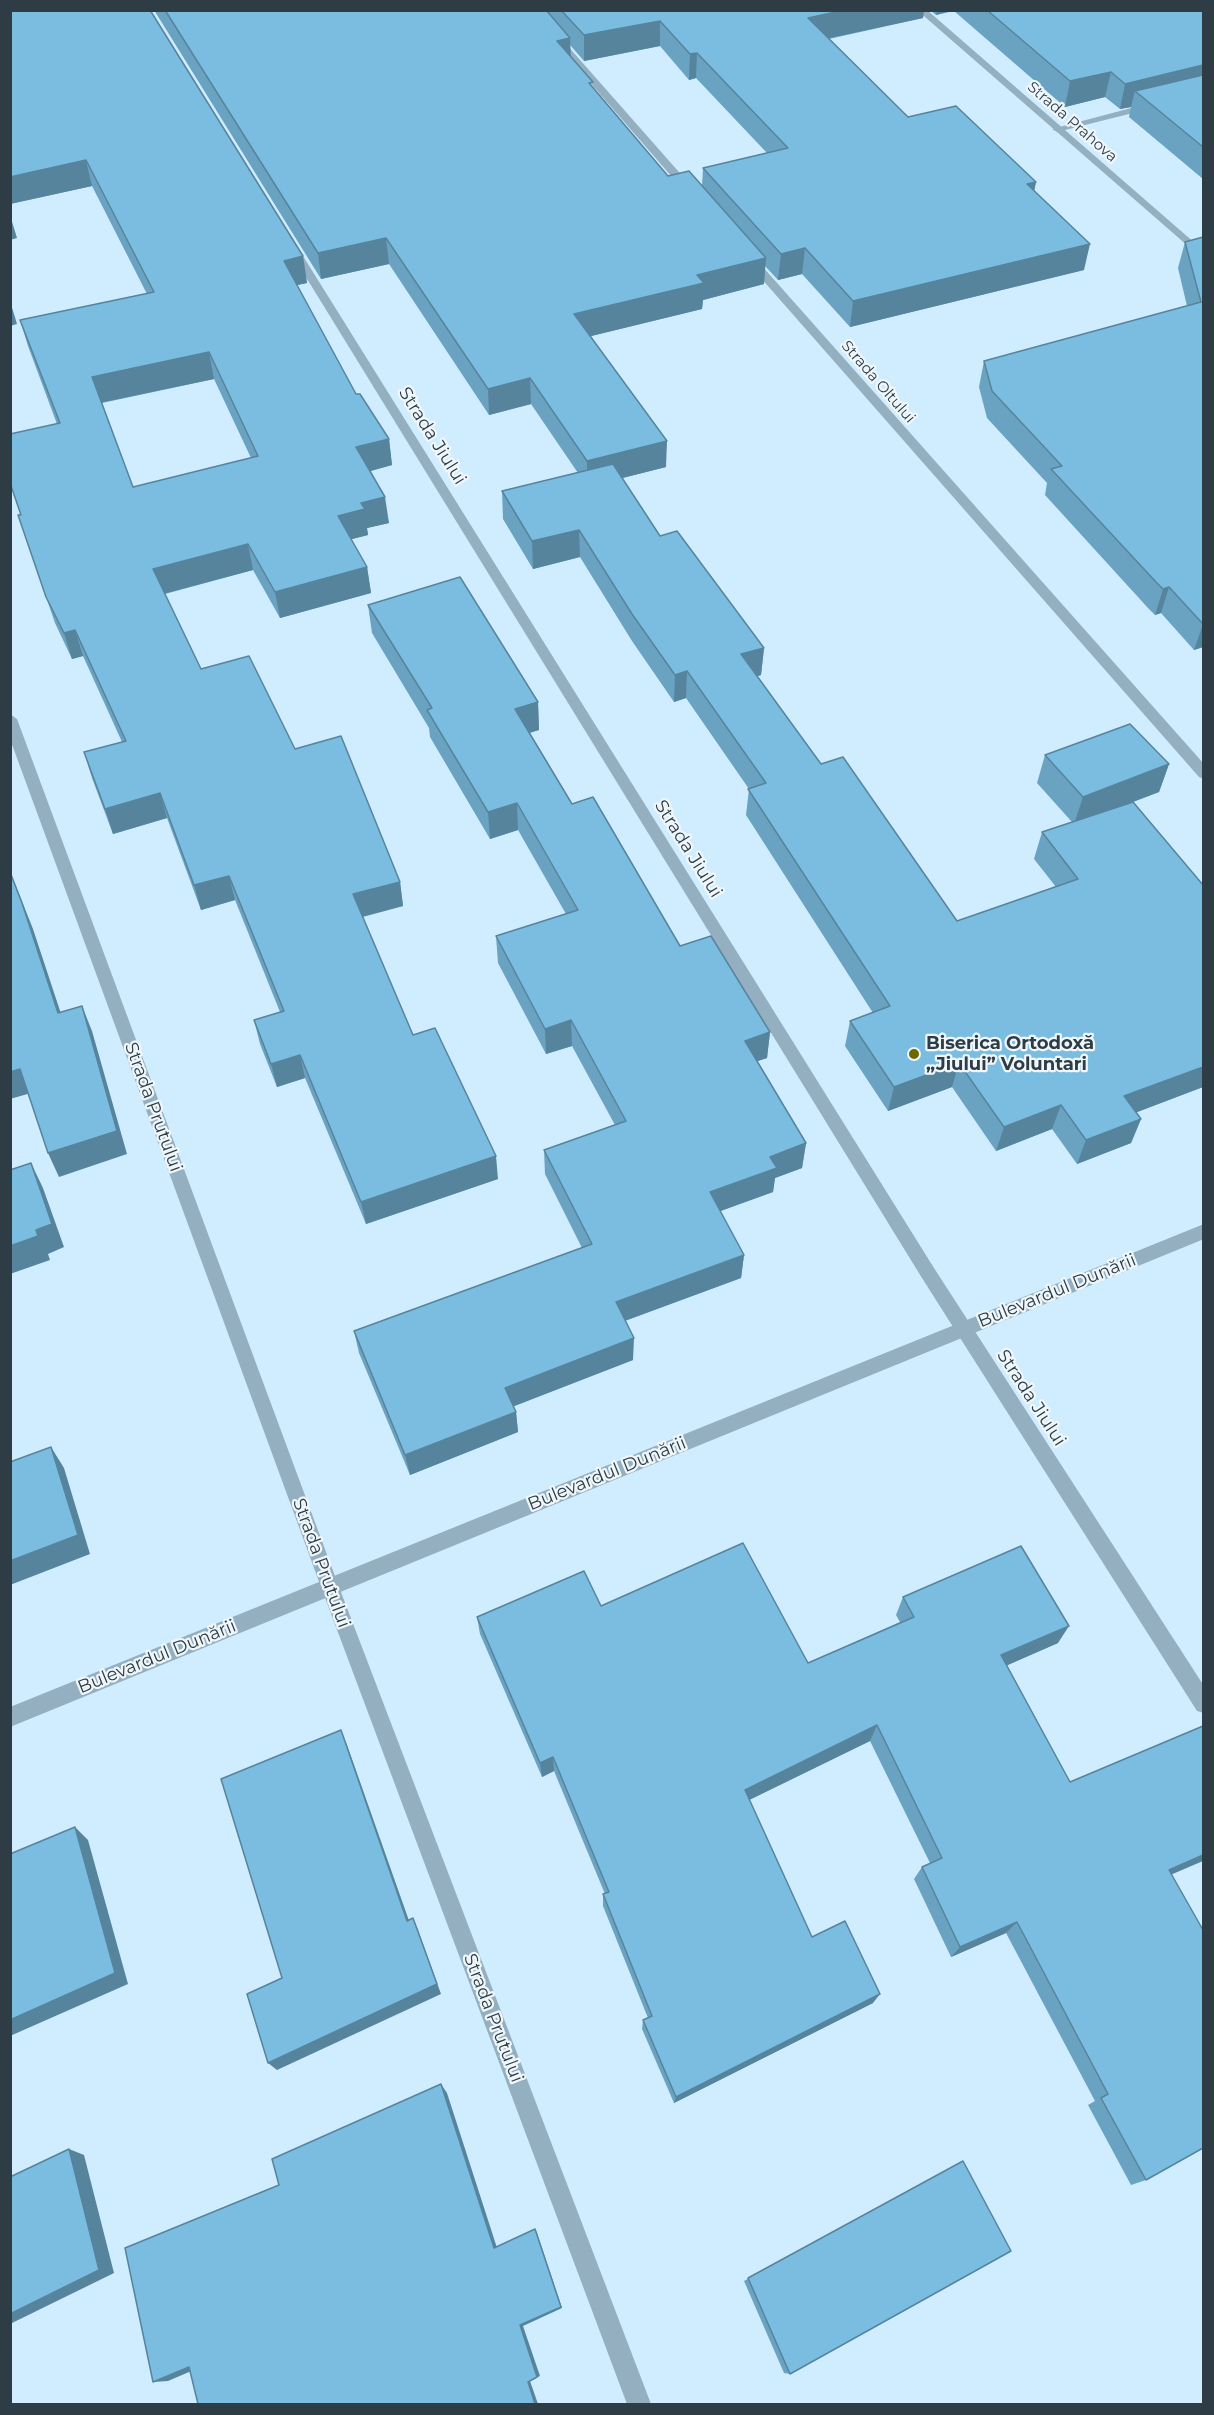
<!DOCTYPE html>
<meta charset="utf-8">
<style>
body{margin:0}
#map{position:relative;width:1214px;height:2415px;overflow:hidden;background:#cfedff;font-family:Montserrat,sans-serif}
canvas{display:block}
.frame{position:absolute;inset:0;border:12px solid #2d3c45;pointer-events:none}
</style>
<div id="map">
<canvas width="1214" height="2415"></canvas>
<div class="frame"></div>
</div>
<script>
const c = document.querySelector('canvas').getContext('2d');
c.lineJoin = 'round';
function fill(path, color) {
  c.fillStyle = color;
  c.fill(path, 'evenodd');
}
function strokePath(path, color, width, dash) {
  c.strokeStyle = color;
  c.lineWidth = width;
  c.lineCap = dash ? 'butt' : 'round';
  c.setLineDash(dash || []);
  c.stroke(path);
}
function drawText(font, color, halo, rows, align = 'center') {
  c.font = font + ' Montserrat,sans-serif';
  c.lineWidth = 4.5;
  c.setLineDash([]);
  c.textBaseline = 'middle';
  c.strokeStyle = halo;
  c.fillStyle = color;
  for (const [text, x, y, turn = 0] of rows) {
    c.save();
    c.translate(x, y);
    c.rotate((+turn || 0) * Math.PI / 180);
    c.textAlign = isNaN(turn) ? turn : align;
    if (halo) c.strokeText(text, 0, 0);
    c.fillText(text, 0, 0);
    c.restore();
  }
}
fill(new Path2D(`
 M527,10H536L693,188V192H685Z
 M1150,103L1155,106L1153,108L1057,132L1052,129Z
 M293,245L298,248L934,1268L1204,1686V1713L1197,1711L922,1278L288,248Z
 M750,256L754,257L1204,764V779L1199,777L746,261V257Z
 M10,714L17,719L339,1587L651,2404H627L321,1587L10,739Z`), '#94afbf');
fill(new Path2D(`
 M917,10H927L1204,251V260Z
 M1204,1224V1239L10,1727V1707Z`), '#94afbf');
fill(new Path2D(`
 M10,10L303,256L307,283L297,285L356,394L389,439L392,465L370,471L389,523L367,528L368,535L351,539L367,567L371,593L280,618L253,570L165,594L201,669L295,749L400,882L403,906L363,917L413,1035L498,1179L366,1224L305,1078L277,1087L260,1044L254,1020L280,1012L235,900L201,910L167,818L113,834L92,778L84,752L122,742L83,656L72,659L55,623L18,515H20L57,424L28,346L20,320L147,294L92,186L10,204ZM214,379L251,458L133,487L102,403Z
 M154,10H924L923,18L829,39L908,117L1036,182L1034,191L1084,270L850,327L802,274L778,280L765,266L764,284L703,300L702,309L591,336L666,467L622,478L660,536L764,648L761,675L757,676L821,764L957,921L1056,887L1034,859L1042,832L1072,822L1037,783L1045,755L1169,764L1159,792L1133,802L1203,885V1087L1136,1112L1141,1119L1131,1143L1077,1164L1052,1129L996,1151L952,1087L888,1111L845,1046L850,1021L873,1013L746,815L749,789L686,698L674,702L632,641L580,557L533,569L503,519L502,491L578,473L531,404L489,415L389,264L321,279ZM570,45L584,61L660,46L689,80L696,78L767,153L703,168L702,186L668,176L593,87L571,56Z
 M930,10H1203V179L1129,117L1131,107L1120,109L1105,97L1065,107L954,11L936,15Z
 M1203,237V647L1194,650L1161,613L1155,615L1148,608L1045,495L1047,483L987,418L979,387L984,361L1187,306L1178,268L1185,242Z
 M368,605L538,702L539,730L530,733L572,804L680,946L770,1032L767,1058L757,1061L806,1143L802,1168L775,1178L773,1192L720,1211L744,1255L741,1278L625,1321L633,1360L513,1406L516,1412L518,1432L410,1475L359,1353L354,1331L582,1248L545,1174L544,1150L615,1125L572,1046L546,1054L498,963L496,936L566,914L518,830L490,839L430,737L429,728L372,633Z
 M903,1597L1058,1643L1007,1665L1070,1782L1172,1875L1146,2180L1131,2185L1088,2105L1095,2101L1006,1933L951,1957L914,1879L922,1867L930,1863L870,1741L749,1800L812,1937L873,2003L674,2103L642,2029L643,2020L648,2018L603,1906V1894H605L554,1771L542,1777L480,1634L477,1617L601,1606L808,1663L900,1622L896,1615Z
 M963,2161L790,2374L784,2373L744,2281Z`), '#6aa3c1');
fill(new Path2D(`
 M845,10H924L923,18L806,43L808,18Z
 M937,10H954L936,15Z
 M660,21V46L584,61V35Z
 M570,38L571,63L557,41Z
 M697,53L696,78L689,80L690,54Z
 M1203,65V89L1135,91L1131,107L1120,109L1125,84Z
 M1111,72L1105,97L1065,107L1070,81Z
 M86,160L92,186L10,204V177Z
 M1036,182L1031,207L1027,184Z
 M10,215L17,238L10,240Z
 M386,238L389,264L321,279L318,253Z
 M1090,244L1084,270L850,327L853,301Z
 M805,248L802,274L778,280L781,254Z
 M303,256L307,283L288,287L284,261Z
 M766,258L764,284L703,300L702,309L575,340L574,314L697,275Z
 M10,301L17,324L10,326Z
 M209,352L214,379L99,403L92,377Z
 M530,378L531,404L489,415L488,389Z
 M389,439L392,465L360,474L356,447Z
 M667,441L666,467L587,487V461Z
 M385,497L389,523L367,528L368,535L341,542L338,516L361,503Z
 M579,530L580,557L533,569L532,541Z
 M248,544L253,570L159,595L153,569Z
 M367,567L371,593L280,618L275,592Z
 M1169,587L1161,613L1155,615L1163,589Z
 M1203,624V647L1194,650Z
 M75,630L83,656L72,659L64,633Z
 M764,648L761,675L739,682L741,654Z
 M687,671L686,698L674,702L675,675Z
 M538,702L539,730L517,736L515,709Z
 M1169,764L1159,792L1074,824L1083,797Z
 M160,793L167,818L113,834L105,809Z
 M517,803L518,830L490,839L488,812Z
 M10,871L33,929L69,1038L58,1013Z
 M229,876L235,900L201,910L194,885Z
 M400,882L403,906L357,918L353,894Z
 M82,1006L92,1031L127,1154L59,1177L48,1153Z
 M571,1020L572,1046L546,1054L545,1029Z
 M770,1032L767,1058L743,1066L745,1041Z
 M300,1055L305,1078L277,1087L271,1064Z
 M959,1063L952,1087L888,1111L894,1087Z
 M1203,1067V1087L1114,1121L1124,1096Z
 M20,1069L31,1093L10,1099V1072Z
 M1061,1105L1052,1129L996,1151L1004,1127Z
 M1141,1119L1131,1143L1077,1164L1086,1140Z
 M806,1143L802,1168L775,1178L773,1192L707,1216L710,1192L770,1157Z
 M496,1156L498,1179L366,1224L361,1202Z
 M31,1163L43,1188L64,1247L48,1254L50,1260L10,1274V1246L36,1230Z
 M744,1255L741,1278L616,1324V1302Z
 M634,1338L633,1360L507,1409L505,1388Z
 M516,1412L518,1432L410,1475L405,1455Z
 M51,1447L64,1468L90,1554L10,1585V1561Z
 M1069,1626L1058,1643L992,1672L1001,1655Z
 M877,1725L870,1741L741,1804L745,1790Z
 M341,1730L347,1745L413,1932L407,1921Z
 M553,1757L554,1771L542,1777L540,1763Z
 M75,1827L88,1840L128,1984L10,2036V2020Z
 M1203,1855V1861L1154,1882L1169,1870Z
 M413,1918L418,1930L441,1994L277,2070L268,2063Z
 M1017,1922L1006,1933L951,1957L960,1947Z
 M880,1994L873,2003L674,2103L676,2097Z
 M441,2084L447,2093L498,2251L494,2248Z
 M69,2149L84,2155L114,2273L10,2324V2314Z
 M535,2229L537,2233L562,2308L523,2326L540,2376L530,2381L538,2404H535L528,2382L520,2325Z
 M203,2366L168,2381L153,2382L189,2367Z`), '#56849d');
const building = new Path2D(`
 M10,10H150L303,256L284,261L356,394H360L389,439L356,447L385,497L361,503L365,509L338,516L367,567L275,592L248,544L153,569L201,669L249,656L295,749L341,736L400,882L353,894L413,1035L435,1028L496,1156L361,1202L300,1055L271,1064L254,1020L284,1011L229,876L194,885L160,793L105,809L84,752L126,741L75,630L64,633L46,597L18,515H21L10,483V434L60,423L20,320L154,292L86,160L10,177ZM209,352L258,456L133,487L92,377Z
 M165,10H546L570,38L557,41L593,82L589,83L668,176L689,171L766,258L697,275L704,283L574,314L667,441L587,461L530,378L488,389L386,238L318,253Z
 M561,10H845L808,18L908,117L956,106L1036,182L1027,184L1090,244L853,301L805,248L781,254L703,168L788,148L697,53L690,54L660,21L584,35Z
 M987,10H1203V65L1125,84L1111,72L1070,81Z
 M1203,75V147L1135,91Z
 M1203,237V624L1169,587L1163,589L1156,582L1051,469L1062,466L992,391L984,361L1201,302L1185,242Z
 M613,464L660,536L677,531L764,648L741,654L821,764L843,757L957,921L1078,879L1042,832L1133,802L1203,885V1067L1124,1096L1141,1119L1086,1140L1061,1105L1004,1127L959,1063L894,1087L850,1021L890,1006L748,789L766,783L687,671L675,675L632,614L579,530L532,541L502,491Z
 M460,577L538,702L515,709L572,804L593,797L680,946L711,936L770,1032L745,1041L806,1143L770,1157L777,1168L710,1192L744,1255L616,1302L634,1338L505,1388L516,1412L405,1455L354,1331L592,1244L544,1150L626,1121L571,1020L545,1029L496,936L578,910L517,803L488,812L427,710L432,708L368,605Z
 M1130,724L1169,764L1083,797L1045,755Z
 M10,872L22,903L58,1013L82,1006L117,1131L48,1153L20,1069L10,1072Z
 M31,1163L52,1224L36,1230L38,1236L10,1246V1170Z
 M51,1447L78,1535L10,1561V1462Z
 M743,1543L808,1663L914,1617L903,1597L1021,1546L1069,1626L1001,1655L1070,1782L1203,1726V1855L1169,1870L1203,1930V2148L1146,2180L1101,2098L1108,2094L1017,1922L960,1947L922,1867L942,1858L877,1725L745,1790L812,1937L845,1921L880,1994L676,2097L643,2020L652,2016L603,1894L609,1892L553,1757L540,1763L477,1617L584,1571L601,1606Z
 M341,1730L407,1921L413,1918L437,1984L268,2063L247,1994L282,1978L221,1779Z
 M75,1827L115,1973L10,2020V1854Z
 M441,2084L494,2248L535,2229L561,2307L520,2325L537,2377L528,2382L535,2404H198L189,2367L153,2382L125,2248L279,2185L272,2159Z
 M69,2149L99,2270L10,2314V2177Z
 M963,2161L1011,2251L790,2374L748,2278Z`);
fill(building, '#7bbde0');
strokePath(building, '#56849d', 1.5);
for (const [x, y, r, color] of [
 [914,1054,6,"#6d6700"]
]) {
  const dot = new Path2D();
  dot.arc(x, y, r, 0, 2 * Math.PI);
  c.fillStyle = color;
  c.fill(dot);
  strokePath(dot, '#eff7fb', 2);
}
drawText('15px', '#2d3c45', '#eff7fb', [
 ["Strada Prahova",1072,122,41],
 ["Strada Oltului",878,382,49]
]);
drawText('18px', '#2d3c45', '#eff7fb', [
 ["Strada Jiului",432,436,58],
 ["Strada Jiului",688,849,58],
 ["Strada Prutului",153,1107,70],
 ["Bulevardul Dunării",1057,1291,-22],
 ["Strada Jiului",1031,1398,57],
 ["Bulevardul Dunării",607,1474,-22],
 ["Strada Prutului",321,1563,70],
 ["Bulevardul Dunării",157,1657,-22],
 ["Strada Prutului",493,2018,69]
]);
drawText('bold 18px', '#2d3c45', '#eff7fb', [
 ["Biserica Ortodoxă",926,1044],
 ["„Jiului” Voluntari",926,1065]
], 'left');
</script>
